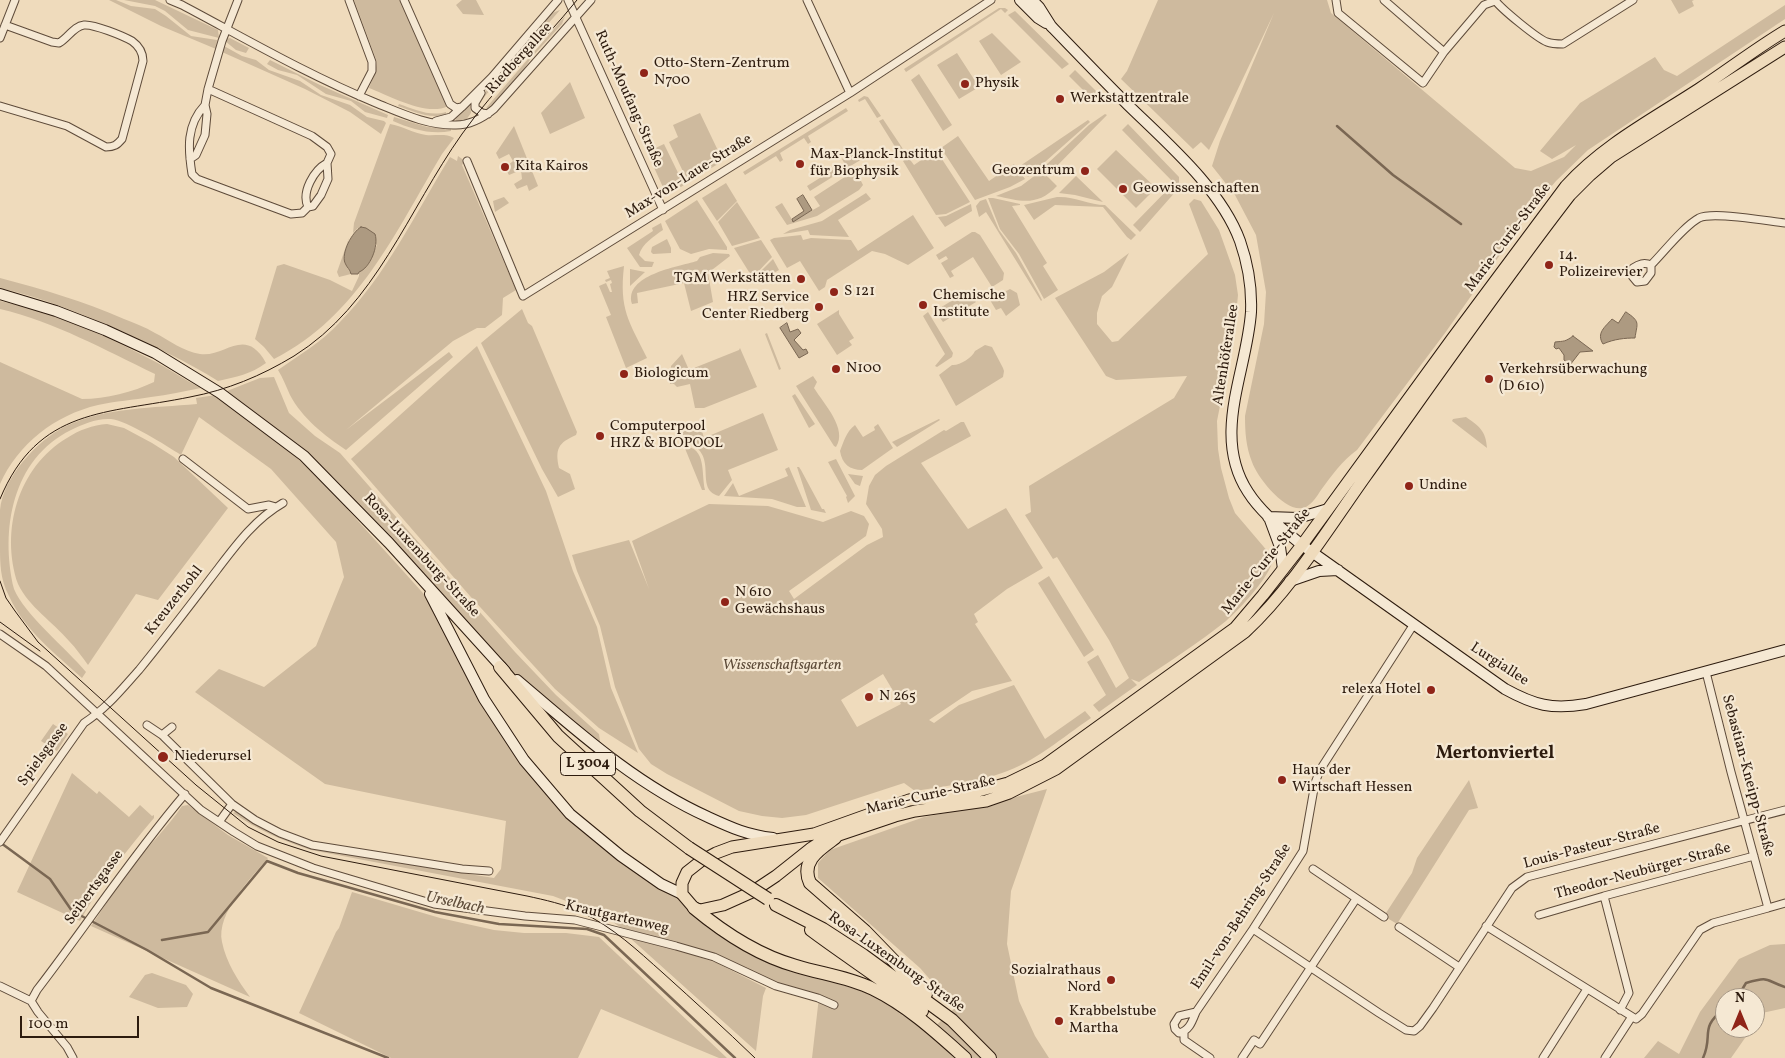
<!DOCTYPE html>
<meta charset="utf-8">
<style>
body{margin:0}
#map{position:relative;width:1785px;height:1058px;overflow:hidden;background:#efdbbc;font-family:Vollkorn,serif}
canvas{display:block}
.north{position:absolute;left:1715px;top:988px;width:50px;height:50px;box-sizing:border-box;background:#f5e8d3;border:1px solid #a59684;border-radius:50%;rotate:0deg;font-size:14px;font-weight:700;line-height:20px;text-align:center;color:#2d1b0e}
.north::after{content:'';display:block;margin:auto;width:18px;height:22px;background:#8f2418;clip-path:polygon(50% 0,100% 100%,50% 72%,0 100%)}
.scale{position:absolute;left:20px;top:1016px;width:119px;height:22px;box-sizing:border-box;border:2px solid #2d1b0e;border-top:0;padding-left:6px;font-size:15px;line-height:18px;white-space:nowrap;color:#2d1b0e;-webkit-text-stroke:4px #f5e8d3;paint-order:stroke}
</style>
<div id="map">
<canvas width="1785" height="1058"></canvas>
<div class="north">N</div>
<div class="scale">100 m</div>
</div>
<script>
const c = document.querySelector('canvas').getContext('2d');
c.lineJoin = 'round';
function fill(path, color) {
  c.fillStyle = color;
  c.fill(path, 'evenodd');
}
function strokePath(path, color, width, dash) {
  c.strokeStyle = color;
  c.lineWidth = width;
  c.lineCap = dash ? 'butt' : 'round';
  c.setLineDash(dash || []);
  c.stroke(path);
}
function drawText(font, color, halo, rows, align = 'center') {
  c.font = font + ' Vollkorn,serif';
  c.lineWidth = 4.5;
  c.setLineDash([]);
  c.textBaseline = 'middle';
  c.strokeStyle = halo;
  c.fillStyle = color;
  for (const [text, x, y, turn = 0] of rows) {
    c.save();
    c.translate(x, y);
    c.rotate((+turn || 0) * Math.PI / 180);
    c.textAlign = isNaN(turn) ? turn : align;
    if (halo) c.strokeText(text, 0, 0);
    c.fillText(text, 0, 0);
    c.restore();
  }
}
fill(new Path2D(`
 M109,0H116L131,6L155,9L166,16L191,36L217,40L216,49L161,26Z
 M124,0H155L218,30L219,38L188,30L165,11L155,6Z
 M354,0H401L448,106C427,117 390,96 369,88L375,73L377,62Z
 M462,0H476L484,15L463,14L456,5Z
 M1158,0H1327L1331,13L1515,168L1531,171L1564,157L1576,145L1552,159L1540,151L1580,103L1655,57L1664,70L1677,76L1785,5V19L1588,150L1556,181L1533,208L1445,333L1357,450C1342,461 1332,475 1321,490C1317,496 1313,503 1306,507C1287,516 1257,477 1252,462C1246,447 1245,432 1245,416L1264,324L1266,292L1256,235L1235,195L1212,166L1220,141L1274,13L1209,150L1201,142L1193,149L1121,79L1127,71Z
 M1671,0H1694L1692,1L1694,6L1679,14Z
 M999,8H1005L1008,10L1005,13L1001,9L906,72L904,69Z
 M560,10L485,96L479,105V98C488,89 497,79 505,69C517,55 542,14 560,10Z
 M1015,11L1069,64L1062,69L1008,15Z
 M565,16L562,24L531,58L521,74L495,103L490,107L486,108Z
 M992,33L1021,62L1001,75L979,41Z
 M230,38L249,48L246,53L236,50L225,41L226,39Z
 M224,46L242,56L256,60L269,70L300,81L321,95L350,105L367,117L384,121L386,123L381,134L350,112L305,89L222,52Z
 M957,53L979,87L959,99L937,65Z
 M270,60L320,85L388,115L387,118L365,112L351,101L326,94L297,75L278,70L267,64Z
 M1075,70L1101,96L1094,101L1069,76Z
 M919,74L952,125L943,131L911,80Z
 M570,82L585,118L550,134L541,113Z
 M864,96L868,97L881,116L877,118L865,99L859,102L858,100Z
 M470,103L471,113L466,120L456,121L455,118Z
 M399,104C414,109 430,117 446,112V114C430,120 413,111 398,106Z
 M846,108L848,111L808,136L811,142L808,144L804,138L780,153L783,160L780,162L776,156L745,175L743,172Z
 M700,113L723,161L688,182L669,142L678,137L673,125Z
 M1105,114L1107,115L1047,176L1057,186C1037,207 1021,201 996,196L1021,186L1033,177L1089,125Z
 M394,117L427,127L451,128V131C431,135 411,129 393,121Z
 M883,119L907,155L902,158L879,121Z
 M1088,120L1090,122L1028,177L1020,166Z
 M390,124C402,126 413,133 426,135C435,136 446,133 454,138L442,154C396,231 358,317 274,359L264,347L255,339L277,266L284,264L330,280L352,291L359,276V272L367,266L377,245L358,228L353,233L354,223Z
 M1128,124L1179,177V186L1177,190L1140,232L1133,225L1174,183L1122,130Z
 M514,126L538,186L529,191L527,185L517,189L514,184L522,179L521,170L509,175L505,168L513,161L509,154L499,159L496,153Z
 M958,136L989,181L1014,164L1025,179L1010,187L975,200L941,148Z
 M664,144L684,185L667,196L647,152Z
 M859,149L864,158L847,168L842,159Z
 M936,150L970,202L946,214L936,215L903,161L908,157L914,165Z
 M1116,150L1156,188L1136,208L1097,169Z
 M458,156L465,161L462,165L516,290L503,298L502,315L485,328H477L453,341L346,430L449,352L453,357L346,450C325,436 302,418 290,395C286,386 283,378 278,370C299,355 322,342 339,323C386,276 415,214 450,157L457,161Z
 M839,166L842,171L810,191L807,186Z
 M851,173H857L863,185L859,190L817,216L787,225L775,207L782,203L793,221L820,206L814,197Z
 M1076,176L1103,202L1075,195L1059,193Z
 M726,183L737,201L717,221L702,198Z
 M866,193L871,199L838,220L849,237L810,235L808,230L783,234L790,230L822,221Z
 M504,197L509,203L495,212L493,201Z
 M1057,197C1074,196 1089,205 1105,205L1136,235L1131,240L1127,237L1103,207L1055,205L1034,220L1024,205Z
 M988,198H993L1020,204V205L1012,206L1047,263L1043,266L1058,290L1044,299L1019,254L1000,229Z
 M986,199L999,230L1016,253L1039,294L1042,300L1041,301L986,212L979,217L976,206L980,201Z
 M1194,199L1201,201L1219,230L1235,275L1238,295L1234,335L1217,421L1218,449L1221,468L1229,498L1235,513L1269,553C1272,558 1273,563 1270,568C1263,583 1240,609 1226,621C1200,642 1167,663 1139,682L1131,679L1137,685L1099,712L1093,705L1106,695L1087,662L1098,655L1116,688L1129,678L1109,640L1057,557L1053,559L1025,515L1031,512L1029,486L1174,398L1187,376L1116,380L1106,376L1055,298L1104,272L1129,253L1112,287L1102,296L1097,313V324L1112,342L1118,341L1208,254L1189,204Z
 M697,200L727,247V250L709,249L691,254L680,249L665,221Z
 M737,202L760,238L732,246L718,222Z
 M971,204L972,211L945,227L938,217L946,216Z
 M913,215L934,248L908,265L885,254L872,251L827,280L825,287L819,291L800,261L787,268L770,240L774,238L801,235L803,240L811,238L851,240L858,251Z
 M661,223L663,230C654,236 642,244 639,255L645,261L654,262L652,267H640L627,248L653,231L652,228Z
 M972,232H975L980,235L1004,273L1003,280L992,287L973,257L951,271L954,276L950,278L941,263L948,259L946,256L939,260L936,255Z
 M349,238L344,262L351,274L339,277L337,272Z
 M667,239L671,248V253L653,254L651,252L652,247Z
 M761,240L772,257L754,276L749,272L734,248Z
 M713,253L729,254L730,256L708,273L713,302L691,311L684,283L637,293L638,303L632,304C624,275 677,267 697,261L700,257Z
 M773,259L779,270L760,281L755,277Z
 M624,266C619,310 629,321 647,358L626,368L606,317L611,315L599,286L606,283L610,292H612L610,284L612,283L611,280L606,282L605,280L610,278L607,271Z
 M630,269L645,272L630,286Z
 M0,278C42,289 83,301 124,319C134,323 145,327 155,333C169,340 184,352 200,354C225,358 245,325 266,363C251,374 236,377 218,381C188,362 155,347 123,332C83,314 43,298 0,288Z
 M1010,289L1017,293L1020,305L1006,316L1001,308L996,310L990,300Z
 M963,290L969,301L974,299L976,302L943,322L935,311L961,295L959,292Z
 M0,301C54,312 105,335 154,361C170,369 184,380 201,388C184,391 168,395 151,397C134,400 115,401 98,405C55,415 18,444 0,484V362L82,399C106,399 133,392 154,382L155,374C105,350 55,322 0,309Z
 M522,309L528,323L532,326L577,432L576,435C558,443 555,449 559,468L570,474L575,489L558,497L542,469L481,343Z
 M839,310V314L854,338L849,341L852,345L837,355L817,324Z
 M928,312L953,353L952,357L937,367L935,366L945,354L923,316Z
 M767,333L781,369L779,370L765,334Z
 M985,345L992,347L1003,368L1004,371L1003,377L956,406L939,375L952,365C959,366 972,358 975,351Z
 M477,346L546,491L573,571L597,627L611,688L638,753L599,728L555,689L470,596L351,459Z
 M740,348L757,387L704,408H695L690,384L677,387L674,384H670L671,366L682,354L689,370L739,350Z
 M813,376L817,382L814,388C824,404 848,429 836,447L834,446L796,386Z
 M274,377L289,413L315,436L340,453L515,652L556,695L599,734L601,748L500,667L442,594L310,454L227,391L260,378Z
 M795,394L815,424L809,428L792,396Z
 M216,395L274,438L332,489L349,511L431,602L484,699L568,818L680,897L712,930L733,945L763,959L861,991L909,1015L930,1031L955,1008L920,968L818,878V863L830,850L924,817L973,808L1047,789L1011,891L1007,944L1019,1001L1035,1036L1049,1058H812L819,997L776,986L731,961L715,954L620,927L603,915L553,896L311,850C283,841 258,830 233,813L237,811L290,841L311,847L386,861L494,878L501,869L506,821L325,784L195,692L219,669L264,687L316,646L344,577L336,542L271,469L199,417L181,455C167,446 126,420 111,419C97,418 83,424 71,430C12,459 0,530 14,589C24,614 67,649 86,672L82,678C56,654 24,630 9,596C0,579 0,563 0,545C0,533 0,521 0,510C3,478 37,440 66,426C107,407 153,408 197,404L196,398Z
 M763,413L778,450L728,470L732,480L719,496C692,489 722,452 684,442C683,435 681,430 686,425H697L701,428L704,438Z
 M1466,417C1479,426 1486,431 1487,448L1452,421L1453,419Z
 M939,419L940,420L897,447L892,442Z
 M961,422H964L971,436L921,463L968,529L1006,508L1043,568L1007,589L974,614L978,622L975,624L1012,681L972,691L929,720L934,723L959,705L1014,685L1045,739L1085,711L1091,718C1063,737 1035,762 1002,773C974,783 945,786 915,791L904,783L806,815L782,818L762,816L739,811L667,774L651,764L639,749L615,687L600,626L577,571L572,555L629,540L649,589L632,541L709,504L768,506L823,522L851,511L864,516L869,524L866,536L789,591L794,599L867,545L883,537L882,529L866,504L869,486L875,475L886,466L944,430L946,431ZM883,674L901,704L857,727L841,700Z
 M107,424L124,428L152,443L174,457L228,508L158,600L136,594L88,665C82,657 76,648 69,641C53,622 29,607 18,584C0,531 18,467 67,438C79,430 93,425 107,424Z
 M878,424L893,448L862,470C850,470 842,464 840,451C844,441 846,432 855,425L863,437L875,430L874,427Z
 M684,446C707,448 701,473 705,490H702Z
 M836,459L855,496L848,503L846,497L847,496L828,462Z
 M789,467L806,507H797L772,499L724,496L733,483L739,496L788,476L785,469Z
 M797,467H799L801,470L822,509H824L826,513L811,510Z
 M848,474L863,476L860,486L855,484Z
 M1049,576L1094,650L1084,657L1038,583Z
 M53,724L68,734L57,751L41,741Z
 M72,773L97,794L99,791L129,817L140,805L152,816L154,815V818C126,851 101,883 80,921L17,892Z
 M1469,780L1478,808L1469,810L1397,924L1384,916L1412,873L1417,858Z
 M188,805L228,835L268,858C251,878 216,913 222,942C226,962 238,981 250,997L91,926C105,906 118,885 133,865C149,845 168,827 182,806Z
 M352,892L440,918L494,930L524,933H566L599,937L727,1058H719L601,1009L578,1058H391L299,1013L336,932L339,928Z
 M630,938L678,950L717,963L766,988L763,996L756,1051Z
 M1785,944V1008L1762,1013L1755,1024V998H1725V1028H1752L1731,1058H1644L1658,1041L1679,1054L1700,1012L1739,959L1770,945Z
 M152,973L186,985L193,994L187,1007L158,1008L129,997L145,975Z`), '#ceba9e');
const water = new Path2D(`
 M803,195L812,210L793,222L792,219L804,211L797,199Z
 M361,227L366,228L375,234C379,246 370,268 359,272L358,274H351C350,269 347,268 345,263C341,253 352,232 361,227Z
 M1626,312C1641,322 1637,323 1635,338C1625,338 1614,339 1603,344C1596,333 1605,327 1612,319L1618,323Z
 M787,323L790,332L798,329L801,333L794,340L803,350L806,349L808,353L799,358L780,328Z
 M1573,336L1593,351L1580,352L1570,365L1564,360V355L1559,348L1556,349L1554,347L1555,342C1564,341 1565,342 1573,336Z`);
fill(water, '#ad9a81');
strokePath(water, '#7a6753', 1);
strokePath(new Path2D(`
 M1337,126L1393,175L1461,224
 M1,843L50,879L72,911L147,950L211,988L388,1058
 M162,940L208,932L267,861L298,873L435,912L499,924L587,929L604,935L735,1058
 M1737,998L1746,983C1771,976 1764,980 1785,987
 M1703,1058C1714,1034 1698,1029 1725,1008`), '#7a6753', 2.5);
const street = new Path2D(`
 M170,0L182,5C246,39 308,75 376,103C401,113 428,126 456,125C470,125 483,118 494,109L591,0
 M349,0L372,62V71L359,96
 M404,0L450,104L456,108L462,107
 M568,0L663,210
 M807,0L850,93
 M1336,0L1338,13L1423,83L1444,52L1484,5L1495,1
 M1384,0L1444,52
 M1495,0C1500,8 1538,39 1547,42C1552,44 1557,44 1563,44L1633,0
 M0,38L15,0
 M481,93L475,103V108L482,113L488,114
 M205,105C186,125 188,149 192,174L197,179L291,214L302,213L308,207L313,206L321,195L328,179L327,163L331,154L327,147L312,136L208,89
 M0,106L67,126L106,147C114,147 117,145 122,139L143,61C143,53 139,46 132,41C123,36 94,24 84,25C74,26 68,38 59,43L52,42L5,25
 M436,121L451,117L462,107L492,77L558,0
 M190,159L196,155L205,135L207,114L205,105L208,89L222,41L238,0
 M467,161L523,296L850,93L991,0
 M308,207C301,192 314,170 327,163
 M1651,265C1644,262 1639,264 1633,268L1632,276L1637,282L1645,281L1651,273V265C1664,252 1684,226 1699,218C1713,211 1767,221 1785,223
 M183,459L248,509L269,505L276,507
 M0,634L46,666L201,810L234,832L257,846L313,868L434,904L525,916L575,920L676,946L714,957L776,986L818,998L834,1005
 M147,725L162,735L232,804L255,820L280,833L312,845L462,869L489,871
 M162,735L172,727
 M219,822L232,804
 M0,842L84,723C107,708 121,690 139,670C166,637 191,604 217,570C236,545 255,519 283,503
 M1313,869L1384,917
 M1604,896L1629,993L1620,1010
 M1768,908L1785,903
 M1539,915L1604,896L1754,856
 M1486,926L1636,1019L1642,1014L1700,930L1713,923L1768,908L1731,772L1706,672
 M1399,927L1459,967
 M1253,929L1379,1013L1406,1030L1414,1031L1420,1026L1433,1008L1512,888L1527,877L1785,810
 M0,986L31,1001L38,1012L67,1047L73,1058
 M31,1001L37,990C87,925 132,856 185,794
 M1196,1012L1179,1016L1174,1024L1175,1029L1179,1033C1189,1031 1192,1022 1196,1012L1253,929L1303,851L1315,783L1320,770L1414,624
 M1184,1031V1040L1210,1058
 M1242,1058L1254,1040L1260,1044L1356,899
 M1543,1058L1587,989
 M1605,1058L1631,1018`);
const secondary = new Path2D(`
 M1020,0L1038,18L1046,23
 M1032,0L1039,7L1051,26C1077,53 1102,79 1128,105C1167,143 1221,189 1240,241C1248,264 1252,288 1251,312C1247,372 1211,435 1248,492C1262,514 1283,529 1302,545L1505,689C1534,705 1552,710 1586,704L1785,650
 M0,294L56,311L105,330L155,353L220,393L304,456L389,543L505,671
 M1268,517L1298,518L1328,509
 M1270,520L1280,547L1283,569
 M1290,581L1319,571L1338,570
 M430,594L484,699L524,760L570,814L621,856L661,884L682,894
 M517,680C577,731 635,784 708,817C732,828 747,835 773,838`);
const primary = new Path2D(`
 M1785,31C1755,49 1728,70 1699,89C1653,119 1603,145 1566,186L1452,339L1302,545L1263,595L1235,628L1045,765L1008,783L967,794L909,800L814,834L732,847L716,853L701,861L687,872L682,883V894L694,908L700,910L723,905L752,892L776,876L810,849L824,840L895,816L915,811L986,801L1009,793L1056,769L1245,632C1292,588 1328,529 1365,477C1433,382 1499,287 1570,195L1590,175L1611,157L1785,47`);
const highway = new Path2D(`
 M500,667L558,736L640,811L689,848
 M835,838C820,849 800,861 810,883L865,931L926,994
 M776,905L823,929L863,955L952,1020L990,1058
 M694,908C724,933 757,955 796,966C822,974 849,977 873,989C908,1006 937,1033 965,1058
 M811,930C847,957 887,982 922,1011`);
strokePath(street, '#5e4b3a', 9);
strokePath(secondary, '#2d1b0e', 12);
strokePath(primary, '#2d1b0e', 13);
strokePath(highway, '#2d1b0e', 14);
strokePath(street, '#f5e8d3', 7);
strokePath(secondary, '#f5e8d3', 10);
strokePath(primary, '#efdbbc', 11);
strokePath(highway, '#efdbbc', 12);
strokePath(new Path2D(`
 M0,499C38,407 107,414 190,397C227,390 261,376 294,356C376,305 408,210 462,134C496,86 540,46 577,0
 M0,581L6,598L15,611L38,642L196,785L248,827L278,842L321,856L527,896C545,900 564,904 581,912C613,927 637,950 663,973C694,1001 725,1029 755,1058
 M0,622L40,651`), '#2d1b0e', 1);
const highwayBridge = new Path2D(`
 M689,848L768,899`);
strokePath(highwayBridge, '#2d1b0e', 14, []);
strokePath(highwayBridge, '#efdbbc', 12);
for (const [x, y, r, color] of [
 [644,73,5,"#8f2418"],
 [965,84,5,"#8f2418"],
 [1060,99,5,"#8f2418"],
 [800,164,5,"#8f2418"],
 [505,167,5,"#8f2418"],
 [1085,171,5,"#8f2418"],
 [1123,189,5,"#8f2418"],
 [1549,265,5,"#8f2418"],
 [801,279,5,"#8f2418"],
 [834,292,5,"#8f2418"],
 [923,305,5,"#8f2418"],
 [819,307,5,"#8f2418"],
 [836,369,5,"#8f2418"],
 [624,374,5,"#8f2418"],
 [1489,379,5,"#8f2418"],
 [600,436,5,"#8f2418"],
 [1409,486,5,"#8f2418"],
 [725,602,5,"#8f2418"],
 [1431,690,5,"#8f2418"],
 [869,697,5,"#8f2418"],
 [163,757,6,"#8f2418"],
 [1282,780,5,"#8f2418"],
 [1111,980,5,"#8f2418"],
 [1059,1021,5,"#8f2418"]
]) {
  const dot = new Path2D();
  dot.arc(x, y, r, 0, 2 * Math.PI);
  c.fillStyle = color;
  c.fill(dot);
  strokePath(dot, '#f5e8d3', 2);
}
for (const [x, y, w] of [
 [588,764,55]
]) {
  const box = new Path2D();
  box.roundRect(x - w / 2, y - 11.5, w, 23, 4);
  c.fillStyle = '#f5e8d3';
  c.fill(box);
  strokePath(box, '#2d1b0e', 1);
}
drawText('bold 14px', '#2d1b0e', null, [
 ["L 3004",588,764]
]);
drawText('15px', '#2d1b0e', '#f5e8d3', [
 ["Riedbergallee",520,59,-48],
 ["Ruth-Moufang-Straße",628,99,66],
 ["Max-von-Laue-Straße",689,177,-32],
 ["Marie-Curie-Straße",1509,238,-53],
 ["Altenhöferallee",1227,355,-81],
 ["Rosa-Luxemburg-Straße",421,556,47],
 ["Marie-Curie-Straße",1267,562,-51],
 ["Kreuzerhohl",175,601,-52],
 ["Lurgiallee",1499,665,33],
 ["Spielsgasse",44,755,-54],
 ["Sebastian-Kneipp-Straße",1747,776,75],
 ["Marie-Curie-Straße",931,796,-13],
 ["Louis-Pasteur-Straße",1592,847,-15],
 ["Theodor-Neubürger-Straße",1643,872,-15],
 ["Seibertsgasse",95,888,-54],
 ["Emil-von-Behring-Straße",1242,917,-57],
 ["Krautgartenweg",617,918,13],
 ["Rosa-Luxemburg-Straße",896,963,35]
]);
drawText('15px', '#2d1b0e', '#f5e8d3', [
 ["Otto-Stern-Zentrum",654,64],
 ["N700",654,81],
 ["Physik",975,84],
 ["Werkstattzentrale",1070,99],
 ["Max-Planck-Institut",810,155],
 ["für Biophysik",810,172],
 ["Kita Kairos",515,167],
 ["Geozentrum",1075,171,"right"],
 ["Geowissenschaften",1133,189],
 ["14.",1559,256],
 ["Polizeirevier",1559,273],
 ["TGM Werkstätten",791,279,"right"],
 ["S 121",844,292],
 ["Chemische",933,296],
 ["Institute",933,313],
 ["HRZ Service",809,298,"right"],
 ["Center Riedberg",809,315,"right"],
 ["N100",846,369],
 ["Verkehrsüberwachung",1499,370],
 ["(D 610)",1499,387],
 ["Biologicum",634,374],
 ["Computerpool",610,427],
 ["HRZ & BIOPOOL",610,444],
 ["Undine",1419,486],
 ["N 610",735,593],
 ["Gewächshaus",735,610],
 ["relexa Hotel",1421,690,"right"],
 ["N 265",879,697],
 ["Niederursel",174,757],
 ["Haus der",1292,771],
 ["Wirtschaft Hessen",1292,788],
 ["Sozialrathaus",1101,971,"right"],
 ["Nord",1101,988,"right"],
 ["Krabbelstube",1069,1012],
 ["Martha",1069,1029]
], 'left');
drawText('italic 15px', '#5d4b39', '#f5e8d3', [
 ["Wissenschaftsgarten",782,666]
]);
drawText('italic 16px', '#604e3c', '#f5e8d3', [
 ["Urselbach",455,904,12]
]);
drawText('bold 18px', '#2d1b0e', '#f5e8d3', [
 ["Mertonviertel",1495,755]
]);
</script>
